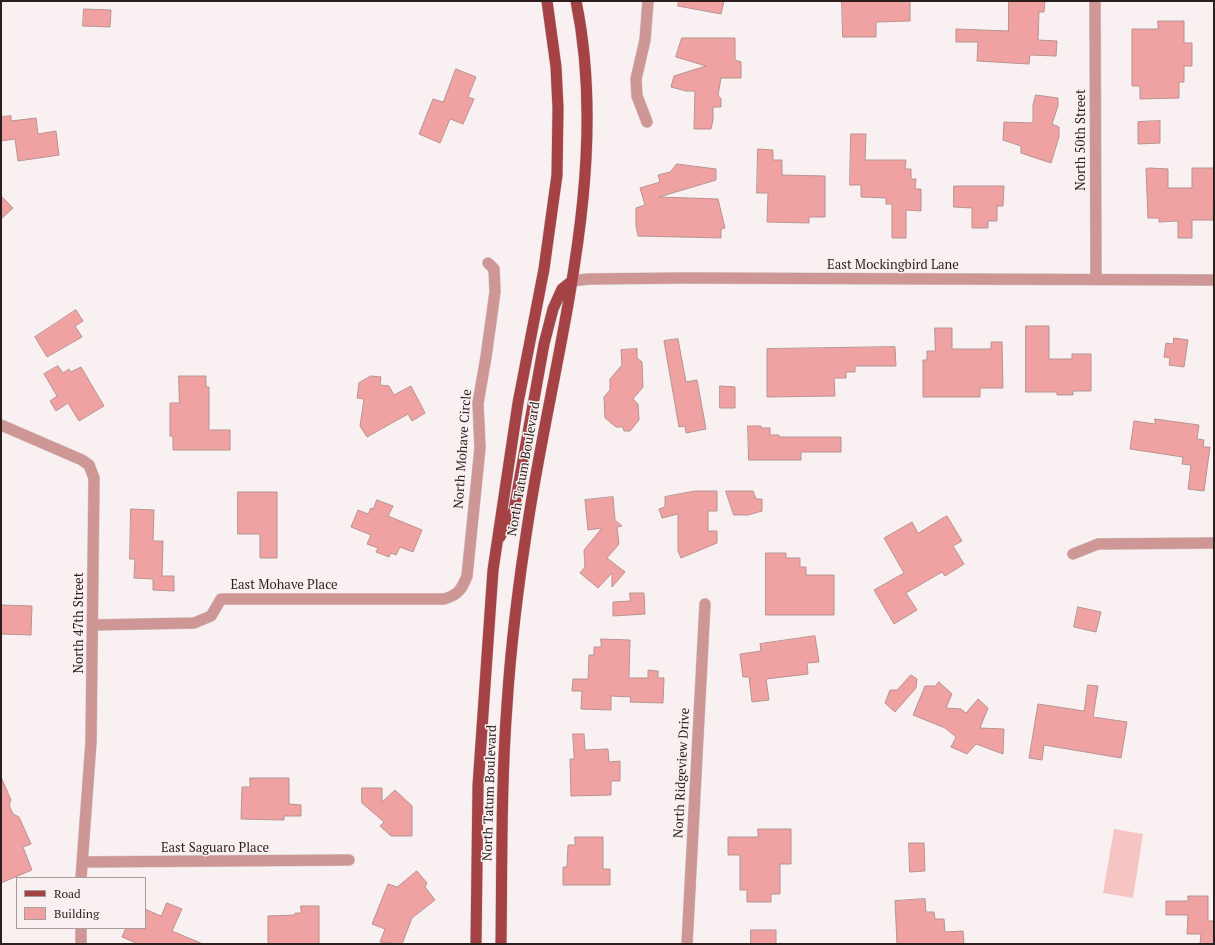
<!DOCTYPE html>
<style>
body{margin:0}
#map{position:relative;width:1215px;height:945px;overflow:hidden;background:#f9f1f1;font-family:"PT Serif",serif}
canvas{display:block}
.frame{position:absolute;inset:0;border:2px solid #2b1e1d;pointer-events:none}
.legend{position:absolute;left:16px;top:877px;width:130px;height:52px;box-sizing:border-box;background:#f9f1f1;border:1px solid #a79d9c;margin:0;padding:5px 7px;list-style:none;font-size:12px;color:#2b1e1d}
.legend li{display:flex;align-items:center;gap:8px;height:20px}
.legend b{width:20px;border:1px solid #a79d9c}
</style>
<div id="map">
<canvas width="1215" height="945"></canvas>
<div class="frame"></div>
<ul class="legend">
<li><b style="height:5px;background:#a44246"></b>Road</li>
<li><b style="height:11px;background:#efa2a1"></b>Building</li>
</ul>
</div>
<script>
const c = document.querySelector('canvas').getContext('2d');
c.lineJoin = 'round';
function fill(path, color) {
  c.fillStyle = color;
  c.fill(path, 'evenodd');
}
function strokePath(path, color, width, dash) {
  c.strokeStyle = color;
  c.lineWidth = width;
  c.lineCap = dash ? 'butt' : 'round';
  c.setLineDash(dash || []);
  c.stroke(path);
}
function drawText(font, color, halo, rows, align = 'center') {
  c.font = font + ' "PT Serif",serif';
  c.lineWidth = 3;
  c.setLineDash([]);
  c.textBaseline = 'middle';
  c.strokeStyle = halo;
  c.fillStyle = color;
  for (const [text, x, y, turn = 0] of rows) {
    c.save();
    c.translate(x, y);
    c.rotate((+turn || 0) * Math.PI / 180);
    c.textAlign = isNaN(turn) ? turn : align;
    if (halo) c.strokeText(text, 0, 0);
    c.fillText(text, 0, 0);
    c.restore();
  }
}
fill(new Path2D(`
 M1114,829L1143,834L1133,898L1103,893Z`), '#f6c5c3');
const building = new Path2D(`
 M679,1H724L721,14L678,6Z
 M842,1H910V21L876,22V37H843Z
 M1009,1H1045L1044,12H1039L1038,40L1057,41L1056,56L1030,55L1029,64L977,61L978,42H956V29L1008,31Z
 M84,9L111,10L110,27L83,26Z
 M1158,21H1184V43H1192V66H1184V82H1179V98L1140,99V86H1132V29H1158Z
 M682,38H735V60L741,62V78H721L718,95L721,99V107H713V120L711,129H694L695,91H686L671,87L674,76L706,66L676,57Z
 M456,69L476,77L468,97L474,99L463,124L450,119L440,143L419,134L433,99L443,102Z
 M1036,95L1058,98V106L1052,124L1059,127V137L1051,163L1021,153V146L1003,140L1004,122L1033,123V105Z
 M11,116V121L36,118L38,134L56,131L59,155L18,161L15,139L1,141V117Z
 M1160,121V143L1138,144V122Z
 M851,134H866L865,160H906L905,169H911V179H916L915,189H921V211L906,210V238H892V204H886V198L861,197V185H850Z
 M758,149L773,150V160H782V175L825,176V217H809V223L767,222L768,193H757Z
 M677,164L716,169V180L659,197L718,199L725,228L721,229V238L638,236L636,226V208L645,205L640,188L660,182L658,175L670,172Z
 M1149,168L1168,169V188H1192V168H1214L1213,220H1192V238H1178V221L1159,222V218H1148L1146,169Z
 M954,186H1004L1003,206H997V221H988V228H972V208L954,207Z
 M1,196L13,208L1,219Z
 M76,310L83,321L75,326L82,337L47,357L35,337Z
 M1026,326H1049V359H1072V354H1091V391H1073V395H1057V392H1026Z
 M935,328H952V349H991V342H1002L1003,388H980V397H923V360H927V351H935Z
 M1174,338L1188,340L1184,367L1169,365L1170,358L1164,357L1166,343L1173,344Z
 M678,339L686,382L697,380L706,429L686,433L685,426L679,427L664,341Z
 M895,347L896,366H855V372H846V378H834L835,396L767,397V349Z
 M637,349V358L642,362L643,387L633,399L638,404L639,420L630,431H624L623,427H616L605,418L604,397L610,390V379L622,365L621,350Z
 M58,366L63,373L69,369L71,372L81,367L104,406L79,421L68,403L56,411L50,401L57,396L44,374Z
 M179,376H206V387H209V430H230V450H173V436H170V403H179Z
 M371,376L381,377L380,385L389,386L394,395L411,386L425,413L412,421L408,414L367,437L360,426L364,399L357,398L359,383Z
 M720,386L735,387V408H720Z
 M1155,419L1199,425L1197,439L1204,440L1203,447H1210L1204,491L1188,489L1191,465L1182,464L1183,457L1130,449L1134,421L1155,424Z
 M748,426H761V428H770V435H779V437H841V452H801V460H749Z
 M695,491H717V511H708V531H717V543L681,558L678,551V514L662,518L659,509L665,507V497Z
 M726,491H753L756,499H762V511L748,515H734Z
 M238,492H277V558H260V534H238Z
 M613,497L615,520L622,526L617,527L619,544L607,558L625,572L612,587V573L598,588L580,573L585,567L584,550L602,528L588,530L585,500Z
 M377,500L393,506L388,516L422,530L413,552L400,547L396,555L391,553L389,557L376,552L378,548L367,544L371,535L351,527L358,510L368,514L371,508L373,509Z
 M131,509L154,510L153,541H163L162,576H174V591L153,590V579L134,578L135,559H130Z
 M947,516L962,541L953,546L964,564L945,576L942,572L906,593L917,610L894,624L874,590L904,573L884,538L912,522L918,533Z
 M766,553H786V558H800V567H806V575H834V615H766Z
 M630,593H644L645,614L613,616V602L630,601Z
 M1,605L32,606L31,635L1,634Z
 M1078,607L1101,612L1096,632L1074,627Z
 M815,636L819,662L807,663L808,674L766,679L769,700L752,702L749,677H743L740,654L761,651L760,644Z
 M601,639L630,640L629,678H648V670L658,671V678H664L663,703L630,702L631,697L611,696V710L581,709L582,691H572L573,679H588L589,655H594V647H601Z
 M911,675L917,679L916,688L895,712L885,703L890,690H897Z
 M939,682L952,694L946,708L961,709L966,713L978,699L988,708L980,728L1004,729L1003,754L976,744L967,754L951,747L956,737L945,728L913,715L925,686H935Z
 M1088,685L1098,686L1093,717L1127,722L1121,758L1044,745L1042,760L1029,758L1038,704L1084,711Z
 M573,734H584L585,750L608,749L609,762L620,761V781H611V795L571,796L570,759H574Z
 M1,777L11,800L9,805L13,814L19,817L31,844L23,847L32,870L1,883Z
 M250,778H289V804L301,805V816H284V820L241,819L242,787H250Z
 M362,788H382V802L395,790L412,806V836H391L380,826L384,822L362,803Z
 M758,829H791V864H780V894H771V902H747V890H740V855H728V837H758Z
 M575,837H603V869H610V885H563V867H567L568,845H575Z
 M909,843H924L925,871L910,872Z
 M417,871L427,883L425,887L435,900L412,918L402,944L380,942L385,929L372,924L388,884L397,887Z
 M1188,896H1208V921H1214V944H1200L1201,934H1187L1188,915H1166V901H1188Z
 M925,899L926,912H934L935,919H944L945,932L963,931L964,944H897L895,901Z
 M167,903L182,909L172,931L203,944H138L122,937L126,928H145V909L161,916Z
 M301,906H319V944H268V916L295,915V913H301Z
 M751,930H776V944H751Z`);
fill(building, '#efa2a1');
strokePath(building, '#b79392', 1);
const minor = new Path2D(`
 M1095,1L1096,279
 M647,122L637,96L636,79L645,40L648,1
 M1,425L82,460L89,465L94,478L91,742L81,878
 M1073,554L1098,544L1214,543
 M93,625L194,623L211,616L221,599H444C458,595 462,589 467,576L480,448L478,403L486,357L495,292L494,269L488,263
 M82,862L349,860
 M81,944V928
 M687,944L705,604`);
const tertiary = new Path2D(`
 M572,281L589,279L685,278L1214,280`);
const primary = new Path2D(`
 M500,537L514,510L544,344L553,309L562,289L572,281
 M476,944L478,786L493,570L518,403L544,269L557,175L558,108L556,67L547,1
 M501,944C502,865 501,785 507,705C511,642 519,579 529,516C555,348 611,171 576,1`);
strokePath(minor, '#d4cbcb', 12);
strokePath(tertiary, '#d4cbcb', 12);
strokePath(primary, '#d4cbcb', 12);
strokePath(minor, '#ce9694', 11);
strokePath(tertiary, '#ce9694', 11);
strokePath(primary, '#a44246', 11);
drawText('13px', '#2b1e1d', '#f9f1f1', [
 ["North 50th Street",1081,140,-90],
 ["East Mockingbird Lane",893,265],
 ["North Mohave Circle",463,449,-86],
 ["North Tatum Boulevard",524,469,-80],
 ["East Mohave Place",284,585],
 ["North 47th Street",79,623,-90],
 ["North Ridgeview Drive",682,773,-87],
 ["North Tatum Boulevard",490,793,-88],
 ["East Saguaro Place",215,848]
]);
</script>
